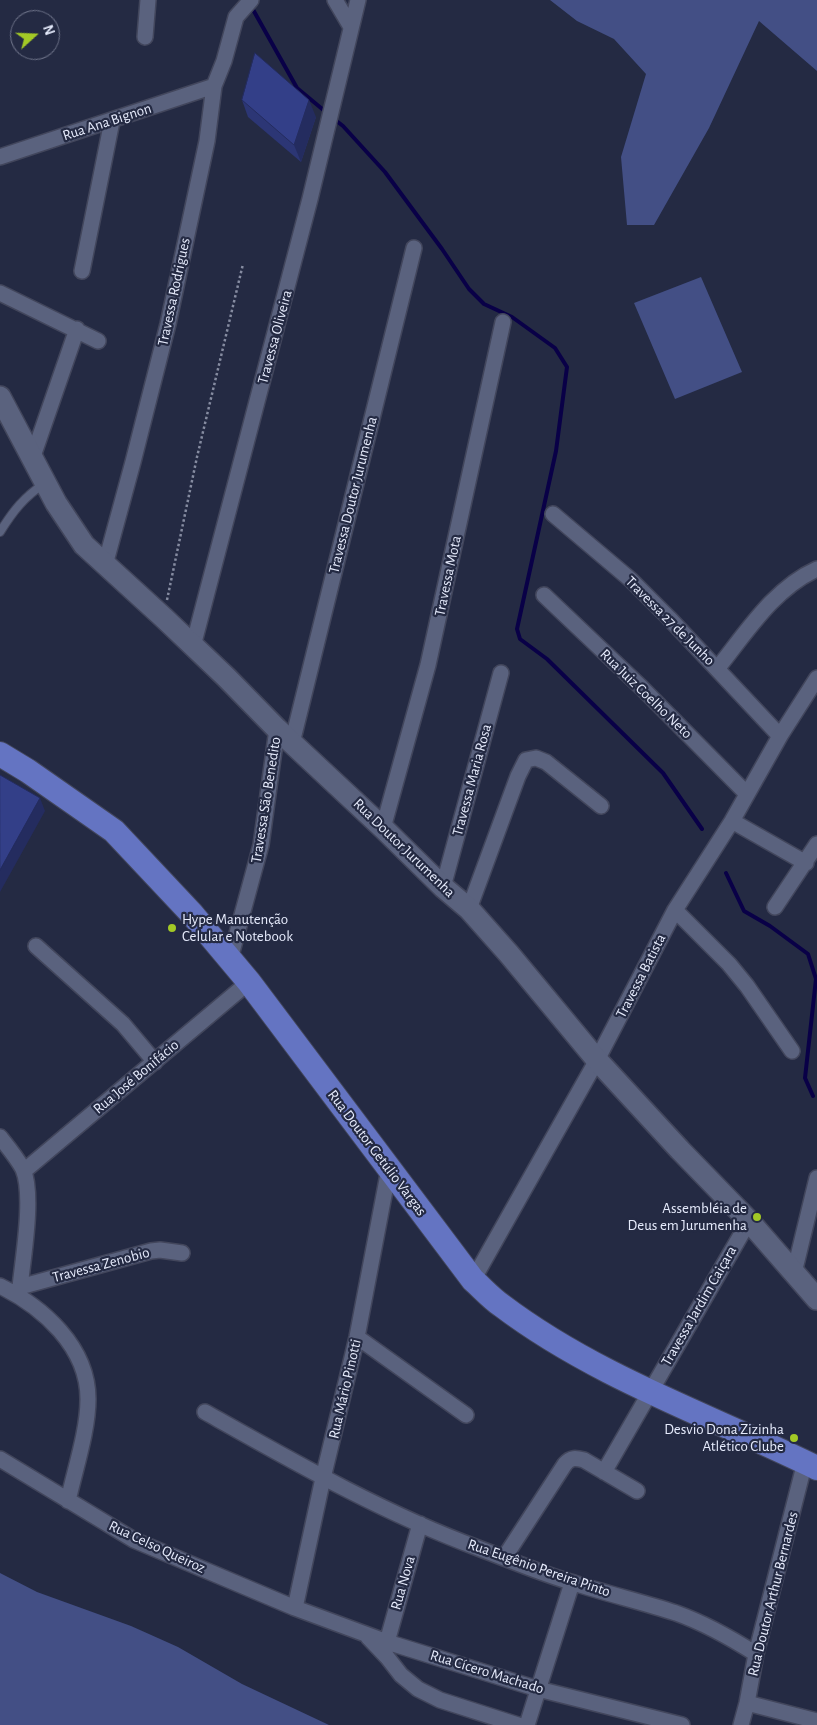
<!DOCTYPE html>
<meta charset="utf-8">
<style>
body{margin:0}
#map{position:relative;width:817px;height:1725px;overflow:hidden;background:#242a43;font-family:"Alegreya Sans",sans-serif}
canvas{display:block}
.north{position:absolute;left:10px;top:10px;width:50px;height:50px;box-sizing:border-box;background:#242a43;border:1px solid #72778d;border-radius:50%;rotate:70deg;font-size:14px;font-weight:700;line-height:20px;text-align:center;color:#e6ebfc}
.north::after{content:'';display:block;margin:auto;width:18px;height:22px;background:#a3c926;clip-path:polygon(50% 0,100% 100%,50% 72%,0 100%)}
</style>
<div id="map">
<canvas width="817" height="1725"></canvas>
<div class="north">N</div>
</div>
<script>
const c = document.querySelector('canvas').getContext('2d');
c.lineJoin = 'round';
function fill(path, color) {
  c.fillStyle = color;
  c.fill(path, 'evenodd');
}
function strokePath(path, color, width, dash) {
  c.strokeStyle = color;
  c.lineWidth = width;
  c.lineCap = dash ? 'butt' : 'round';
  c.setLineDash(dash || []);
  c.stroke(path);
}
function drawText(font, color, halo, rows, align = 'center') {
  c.font = font + ' "Alegreya Sans",sans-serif';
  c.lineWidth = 4.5;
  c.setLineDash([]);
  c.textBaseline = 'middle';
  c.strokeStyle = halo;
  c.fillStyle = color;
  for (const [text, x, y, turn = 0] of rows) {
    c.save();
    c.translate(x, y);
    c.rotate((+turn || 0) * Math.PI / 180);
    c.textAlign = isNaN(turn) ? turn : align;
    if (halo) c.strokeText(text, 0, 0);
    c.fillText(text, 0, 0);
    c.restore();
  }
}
fill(new Path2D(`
 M550,0H817V71L759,21L709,128L654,225H627L621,157L646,74L614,39L577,21Z
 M701,277L742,372L675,399L634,303Z
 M0,1573L37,1592L131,1626L178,1647L242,1684L329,1725H0Z`), '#434f85');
strokePath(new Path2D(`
 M251,6L297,88L327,113
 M334,119L343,126L385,172L442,249L469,289L484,304L512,317L555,348L567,367L556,451L517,629L520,639L547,659L663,773L702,829
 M726,873L744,911L770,926L808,954L816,979L805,1078L813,1096`), '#090047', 4);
const lane = new Path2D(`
 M0,532C13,511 24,497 45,483`);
const street = new Path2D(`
 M335,0L351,27
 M145,37L148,0
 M0,157L214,86
 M82,271L112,121
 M0,293L98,341
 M32,459L77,329
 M553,514L631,580L669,618L780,736
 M105,565L133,462L168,324L207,141L214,86L224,61L236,17L251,0
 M544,595L642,688L747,794
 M193,646L310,199L358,0
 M717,669C746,633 774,588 817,569
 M292,743L414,248
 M732,821L806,863
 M383,828L428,665L503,322
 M443,887L501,673
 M775,907L817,844
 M469,909L518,776L526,760L536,758L546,762L601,806
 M675,910L729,964L747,986L792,1051
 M36,946L123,1024L155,1062
 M230,959L261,845L277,729
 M0,1137C8,1147 17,1158 23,1169C34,1195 23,1258 20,1287L15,1293
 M24,1171L249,982
 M794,1273L817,1178
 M473,1280L597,1060L675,910L732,821L780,736L817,678
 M0,1286C43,1307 88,1347 88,1399C88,1431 75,1469 68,1501
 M20,1287L151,1251L160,1250L182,1253
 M357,1337L466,1415
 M205,1412C294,1462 383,1513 478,1548C510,1560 542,1574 574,1583C608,1594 642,1602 676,1613C704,1623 731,1638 756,1654
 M0,1459L134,1540L295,1608L387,1642L538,1689L682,1725
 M604,1472L749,1221
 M504,1558L565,1464C571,1457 576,1458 584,1460L637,1491
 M295,1608L323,1478L357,1337L389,1169
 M368,1637L387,1657L401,1675L418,1689L440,1700L518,1725
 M387,1642L420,1524
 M747,1703L817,1721
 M527,1725L572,1583
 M741,1725L747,1703L756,1654L805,1462`);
const secondary = new Path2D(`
 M0,397L56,503L84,545L164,618L226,677L277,729L383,828L443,887L469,909L509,954L597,1060L680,1150L749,1221L817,1299`);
const primary = new Path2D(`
 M0,754L28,771L114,831L192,914L249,982L473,1280C482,1288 491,1298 501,1305C596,1377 711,1416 817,1468`);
strokePath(lane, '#42465c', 10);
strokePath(street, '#42465c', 18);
strokePath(secondary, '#42465c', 24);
strokePath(primary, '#42465c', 26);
strokePath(new Path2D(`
 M167,600L197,457L243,264`), '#868ca1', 2.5, [2.5, 2.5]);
strokePath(lane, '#5a627e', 8);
strokePath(street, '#5a627e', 15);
strokePath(secondary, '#5a627e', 21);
strokePath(primary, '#6474c2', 24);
fill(new Path2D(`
 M242,100L316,117L301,162L248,117Z`), '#2c3675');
fill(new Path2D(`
 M309,100L316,117L301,162L294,145Z
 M40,798L45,811L0,892V870Z`), '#242c5f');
const building = new Path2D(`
 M255,53L309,100L294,145L242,100Z
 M0,775L40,798L0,870Z`);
fill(building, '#333f88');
strokePath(building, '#242c5f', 1);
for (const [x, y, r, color] of [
 [172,928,5,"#a3c926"],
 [757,1217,5,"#a3c926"],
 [794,1438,5,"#a3c926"]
]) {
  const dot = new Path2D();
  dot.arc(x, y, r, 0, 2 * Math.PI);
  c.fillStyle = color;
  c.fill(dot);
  strokePath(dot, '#242a43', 2);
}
drawText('15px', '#e6ebfc', '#242a43', [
 ["Rua Ana Bignon",107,122,-18],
 ["Travessa Rodrigues",174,292,-78],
 ["Travessa Oliveira",275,337,-75],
 ["Travessa Doutor Jurumenha",353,495,-76],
 ["Travessa Mota",448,576,-78],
 ["Travessa 27 de Junho",670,621,45],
 ["Rua Juiz Coelho Neto",646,694,44],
 ["Travessa Maria Rosa",472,780,-75],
 ["Travessa São Benedito",266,800,-81],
 ["Rua Doutor Jurumenha",404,848,44],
 ["Travessa Batista",641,976,-63],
 ["Rua José Bonifácio",136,1077,-40],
 ["Rua Doutor Getúlio Vargas",377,1153,53],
 ["Travessa Zenobio",101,1265,-15],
 ["Travessa Jardim Caiçara",699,1306,-60],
 ["Rua Mário Pinotti",345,1389,-77],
 ["Rua Celso Queiroz",157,1547,25],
 ["Rua Eugênio Pereira Pinto",539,1568,19],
 ["Rua Nova",403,1583,-74],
 ["Rua Doutor Arthur Bernardes",773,1594,-76],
 ["Rua Cícero Machado",487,1672,17]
]);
drawText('15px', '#e6ebfc', '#242a43', [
 ["Hype Manutenção",182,919,"left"],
 ["Celular e Notebook",182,936,"left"],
 ["Assembléia de",747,1208],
 ["Deus em Jurumenha",747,1225],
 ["Desvio Dona Zizinha",784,1429],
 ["Atlético Clube",784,1446]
], 'right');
</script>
